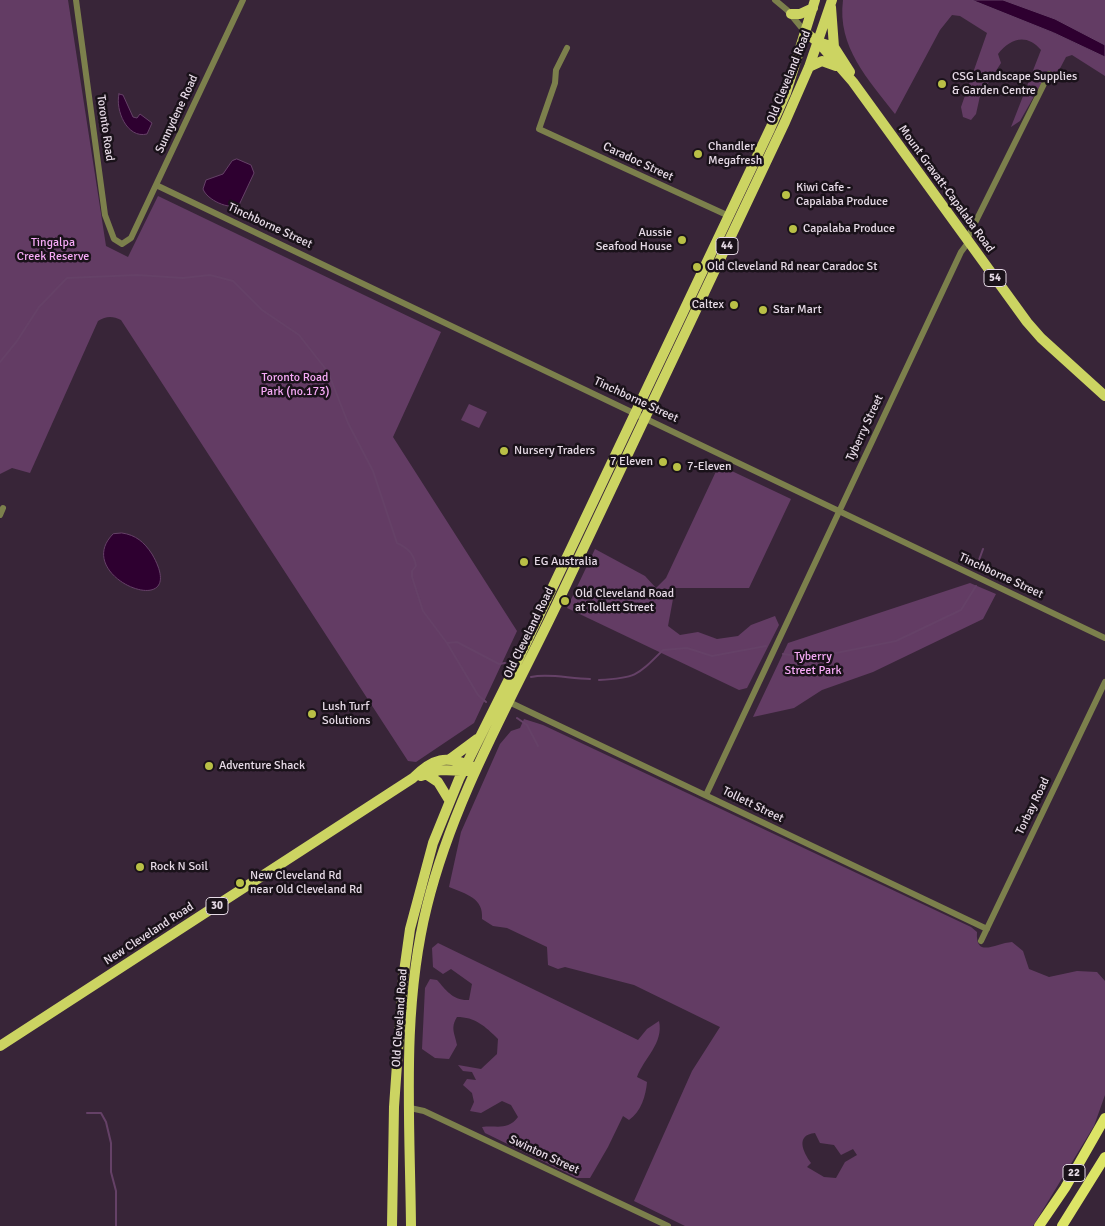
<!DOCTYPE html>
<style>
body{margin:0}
canvas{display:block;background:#382538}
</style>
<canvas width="1105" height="1226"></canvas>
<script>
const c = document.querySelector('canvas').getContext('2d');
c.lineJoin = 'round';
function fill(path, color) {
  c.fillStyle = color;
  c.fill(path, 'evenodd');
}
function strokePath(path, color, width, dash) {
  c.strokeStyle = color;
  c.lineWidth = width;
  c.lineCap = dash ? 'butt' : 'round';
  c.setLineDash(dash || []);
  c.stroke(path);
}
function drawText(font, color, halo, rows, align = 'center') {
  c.font = font + ' Signika,sans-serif';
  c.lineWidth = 5;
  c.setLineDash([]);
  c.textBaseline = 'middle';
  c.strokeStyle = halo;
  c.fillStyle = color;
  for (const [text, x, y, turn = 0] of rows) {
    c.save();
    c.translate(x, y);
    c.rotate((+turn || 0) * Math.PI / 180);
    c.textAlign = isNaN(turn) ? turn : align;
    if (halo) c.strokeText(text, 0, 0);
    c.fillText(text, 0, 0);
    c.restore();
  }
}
fill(new Path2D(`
 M0,0H68L106,246L128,257L158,196L441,332L393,437L517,631L474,723L416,762L408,761L121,320C113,316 106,316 98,321L30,473L12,468L0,474Z
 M843,0H972L1054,33L1105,57V76L1072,55L1066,57L1056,76L1045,77L1020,121L1011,127L1041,50C1027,33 1010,38 998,54L1001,63L980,96L976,114L971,120L963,117L961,107L987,33L960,16L952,15L940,30L895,114C868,79 837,47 843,0Z
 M986,0H1105V51Z
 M469,404L487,412L479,428L461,420Z
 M719,465L791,499L749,588H675L668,626L680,635L698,632L717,639L738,636L751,625L775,616L779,625L747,688L739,690L567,608L595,549L645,576L656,588L666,578Z
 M970,583L996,594L983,619L873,672L822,690L794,708L753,717L788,643Z
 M524,719L543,725L971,927L977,932C975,959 996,943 1012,942L1023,951L1029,969L1049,977L1077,971L1097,972L1105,981V1095L1094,1126L1033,1226H685L634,1201L692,1071L720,1027L634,985L565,967L558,969L548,965L547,947L507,928L493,926L482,919C484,898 466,894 449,887L461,832L500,744L511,731L520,728ZM815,1133L820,1143L834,1145L841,1155L853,1149L857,1155L845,1162L836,1178L824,1177L807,1167L811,1163C803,1152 795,1135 815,1133Z
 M438,943L638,1040L647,1029L659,1021C664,1043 644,1058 637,1077L647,1082C646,1095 641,1112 629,1120L623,1116L608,1147L590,1178H577L485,1133L482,1127C498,1125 507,1131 518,1117L511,1105L502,1101L481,1113L470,1111L474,1102L472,1093L463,1085L467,1079L476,1080L472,1072L463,1071L458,1065L481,1069L497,1054L498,1039C485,1026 475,1017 457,1017C450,1028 455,1034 457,1045L449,1059L435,1058L422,1049L425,988L430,979L437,980C446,990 453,1001 469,1000L472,984L451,969L443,974L433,967L432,948Z`), '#633c64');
const water = new Path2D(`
 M972,0H1003L1055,19L1105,45V57L1054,33Z
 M119,94L123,95L133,117L137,118L140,114L152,123L147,134C127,139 115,110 119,94Z
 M237,159L251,165L254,173L239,205C229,210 207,200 203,189L206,180L223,174L232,161Z
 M122,533C136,535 144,542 152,554C193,625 69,578 113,534Z`);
fill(water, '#2e0030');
strokePath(water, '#654167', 1);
strokePath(new Path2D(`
 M0,362L17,341L39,307L67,278L137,275L183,278L210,275L233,281L262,310L299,335L328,372L348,423L373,471L397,543C408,548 414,554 416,566L412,571V577L423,611L447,643L478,695L486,702
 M982,572L979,560L983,549
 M448,643L457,642L499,664L505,663
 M783,654L811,658L896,641L961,610L976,586
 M531,677C550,673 570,679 590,679
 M599,680C636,678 637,676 663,650L687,648L712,656L766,646
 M517,718L527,725L538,746
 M87,1113H101L106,1122L111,1143V1172L116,1191V1226`), '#654167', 2);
strokePath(new Path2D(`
 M76,0L105,215L114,239L122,244L131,238L243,0
 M775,0L787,10L806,33
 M567,48L556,70L555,83L539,129L729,216
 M156,185L1105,638
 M0,515L3,508
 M509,702L987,929
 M706,795L961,252L967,244V239L1049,74
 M981,941L1105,682
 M410,1108L424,1111L668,1226`), '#7c804c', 6);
strokePath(new Path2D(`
 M831,7L834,47
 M791,14H800L813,8
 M806,33L818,42L853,82L1027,322L1041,338L1105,396
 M818,42L834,47L850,72
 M809,67L822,61L836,66
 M450,759L477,739
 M426,774L438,782L449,800
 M421,776L440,770L468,771
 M0,1046L413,778C433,758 446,755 471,766
 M392,1226L394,1107L403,979L410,929L433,843L459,779L510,677L770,129L786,93L815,0
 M411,1226C410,1120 401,1010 427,906C453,800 509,704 556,606C633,445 710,284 785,122L809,67L832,0`), '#ccd462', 10);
strokePath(new Path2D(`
 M1039,1226L1065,1188L1105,1118
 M1062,1226L1105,1157`), '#dce466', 10);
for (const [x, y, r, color] of [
 [942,84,5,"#b9c046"],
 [698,154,5,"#b9c046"],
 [786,195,5,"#b9c046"],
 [793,229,5,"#b9c046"],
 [682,240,5,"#b9c046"],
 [697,267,5,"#b9c046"],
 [734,305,5,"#b9c046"],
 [763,310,5,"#b9c046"],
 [504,451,5,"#b9c046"],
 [663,462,5,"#b9c046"],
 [677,467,5,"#b9c046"],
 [524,562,5,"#b9c046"],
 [565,601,5,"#b9c046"],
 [312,714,5,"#b9c046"],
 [209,766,5,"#b9c046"],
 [140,867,5,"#b9c046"],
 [240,883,5,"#b9c046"]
]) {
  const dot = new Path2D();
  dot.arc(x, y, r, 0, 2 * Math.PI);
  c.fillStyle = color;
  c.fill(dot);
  strokePath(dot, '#1a121a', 2);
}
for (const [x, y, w] of [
 [727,246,22],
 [995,278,22],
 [217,906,22],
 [1074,1173,22]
]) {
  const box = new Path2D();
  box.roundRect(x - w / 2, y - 8.5, w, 17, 4);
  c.fillStyle = '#1a121a';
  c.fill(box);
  strokePath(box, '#e6dae6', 1);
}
drawText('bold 11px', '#e6dae6', null, [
 ["44",727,246],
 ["54",995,278],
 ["30",217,906],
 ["22",1074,1173]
]);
drawText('12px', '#e6dae6', '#1a121a', [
 ["Old Cleveland Road",789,77,-68],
 ["Sunnydene Road",177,114,-65],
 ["Toronto Road",105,128,82],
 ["Caradoc Street",638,162,25],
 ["Mount Gravatt-Capalaba Road",946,189,54],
 ["Tinchborne Street",270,226,25],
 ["Tinchborne Street",636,400,25],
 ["Tyberry Street",865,428,-65],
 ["Tinchborne Street",1001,576,25],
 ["Old Cleveland Road",529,633,-64],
 ["Tollett Street",753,805,26],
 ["Torbay Road",1033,806,-64],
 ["New Cleveland Road",149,934,-33],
 ["Old Cleveland Road",400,1018,-86],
 ["Swinton Street",544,1155,25]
]);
drawText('12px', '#e6dae6', '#1a121a', [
 ["CSG Landscape Supplies",952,77],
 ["& Garden Centre",952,91],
 ["Chandler",708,147],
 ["Megafresh",708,161],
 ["Kiwi Cafe -",796,188],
 ["Capalaba Produce",796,202],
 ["Capalaba Produce",803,229],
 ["Aussie",672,233,"right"],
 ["Seafood House",672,247,"right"],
 ["Old Cleveland Rd near Caradoc St",707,267],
 ["Caltex",724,305,"right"],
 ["Star Mart",773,310],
 ["Nursery Traders",514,451],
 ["7 Eleven",653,462,"right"],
 ["7-Eleven",687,467],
 ["EG Australia",534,562],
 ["Old Cleveland Road",575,594],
 ["at Tollett Street",575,608],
 ["Lush Turf",322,707],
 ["Solutions",322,721],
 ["Adventure Shack",219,766],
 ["Rock N Soil",150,867],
 ["New Cleveland Rd",250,876],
 ["near Old Cleveland Rd",250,890]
], 'left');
drawText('12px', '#f6aaf6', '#1a121a', [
 ["Tingalpa",53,243],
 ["Creek Reserve",53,257],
 ["Toronto Road",295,378],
 ["Park (no.173)",295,392],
 ["Tyberry",813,657],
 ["Street Park",813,671]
]);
</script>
